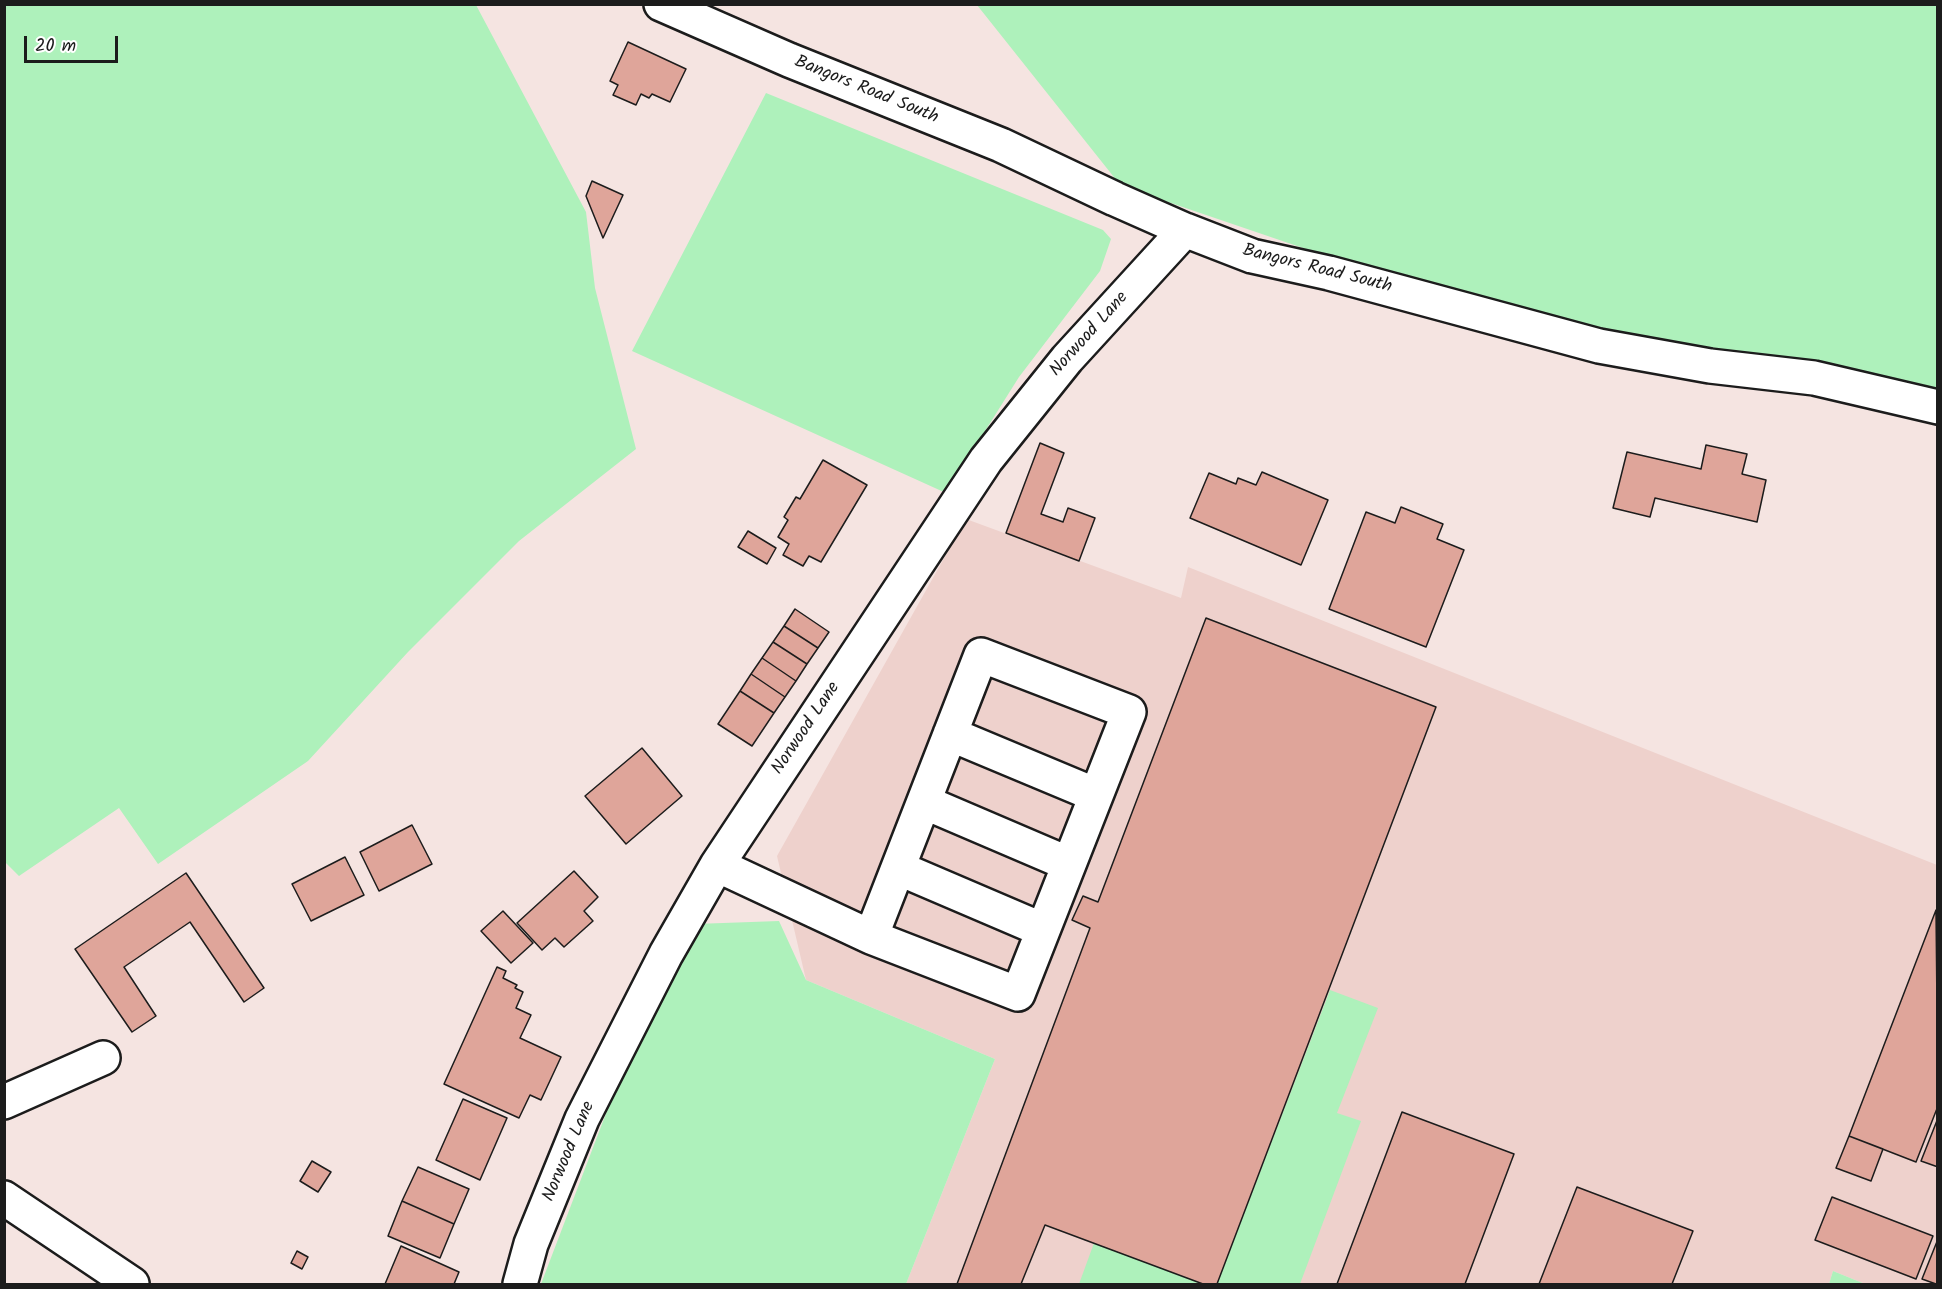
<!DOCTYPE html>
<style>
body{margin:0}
#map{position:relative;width:1942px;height:1289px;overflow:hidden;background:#f5e4e1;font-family:Kalam,sans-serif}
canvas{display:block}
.frame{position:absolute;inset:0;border:6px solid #1c1c1c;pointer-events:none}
.scale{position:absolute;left:24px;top:36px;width:94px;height:27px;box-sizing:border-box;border:3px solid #1c1c1c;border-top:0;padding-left:8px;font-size:18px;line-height:21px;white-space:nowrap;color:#1c1c1c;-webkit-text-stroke:4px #fff;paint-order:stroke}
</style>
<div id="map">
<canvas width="1942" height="1289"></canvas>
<div class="frame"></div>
<div class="scale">20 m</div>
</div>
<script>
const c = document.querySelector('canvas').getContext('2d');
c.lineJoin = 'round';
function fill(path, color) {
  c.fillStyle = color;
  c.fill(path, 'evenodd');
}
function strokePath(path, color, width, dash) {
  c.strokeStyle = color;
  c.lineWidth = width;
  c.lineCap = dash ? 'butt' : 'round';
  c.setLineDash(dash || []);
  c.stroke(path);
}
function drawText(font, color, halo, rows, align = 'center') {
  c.font = font + ' Kalam,sans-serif';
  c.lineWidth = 4.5;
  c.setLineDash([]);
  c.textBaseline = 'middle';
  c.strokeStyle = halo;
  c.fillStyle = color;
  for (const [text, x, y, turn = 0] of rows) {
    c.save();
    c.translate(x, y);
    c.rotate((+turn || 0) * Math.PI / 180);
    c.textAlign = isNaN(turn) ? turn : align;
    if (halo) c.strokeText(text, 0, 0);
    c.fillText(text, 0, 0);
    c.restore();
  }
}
fill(new Path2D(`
 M966,519L1181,598L1188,567L1937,865V1284H1865L1833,1271L1829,1284H906L995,1059L806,980L777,856Z`), '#eed1cc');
fill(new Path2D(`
 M4,5H476L586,212L595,288L636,449L519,541L408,652L308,761L158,864L119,808L19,876L5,862Z
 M977,5H1937V399L1526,324L1121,186Z
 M766,93L1103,230L1111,239L1100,271L1019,377L946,493L632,351Z
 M779,921L806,980L995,1059L906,1284H541L626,1061L695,924Z
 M1330,990L1378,1008L1337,1113L1361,1121L1300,1284H1217Z
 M1094,1243L1203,1284H1079Z
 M1833,1271L1865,1284H1829Z`), '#aef1bb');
const building = new Path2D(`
 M628,42L686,69L670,102L652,94L649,98L641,94L636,105L613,95L618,85L610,81Z
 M592,181L623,195L603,238L586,196Z
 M1040,443L1064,453L1041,514L1063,522L1068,508L1095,518L1079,561L1006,533Z
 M1706,445L1747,454L1742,474L1766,480L1757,522L1655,498L1650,517L1613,508L1627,452L1701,469Z
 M823,460L867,485L821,562L809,556L803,566L783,555L789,544L778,537L788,520L784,517L796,497L800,499Z
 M1262,472L1328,500L1301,565L1190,518L1209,473L1236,484L1238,478L1256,485Z
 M1401,507L1443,524L1437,539L1464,550L1426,647L1329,609L1366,512L1395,523Z
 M748,531L776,548L767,564L738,547Z
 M795,609L829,632L818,648L784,626Z
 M1206,618L1436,707L1217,1284H1203L1045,1225L1021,1284H957L1090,928L1072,920L1083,896L1098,902Z
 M784,626L818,648L807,664L773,642Z
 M773,642L807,664L796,681L762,658Z
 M762,658L796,681L785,697L751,674Z
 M751,674L785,697L774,713L740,691Z
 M740,691L774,713L752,746L718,724Z
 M642,748L682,796L626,844L585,796Z
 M412,825L432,864L379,891L360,852Z
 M345,857L364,895L311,921L292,884Z
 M574,871L598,897L584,911L593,921L564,947L555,938L542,950L517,923Z
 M186,873L264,988L244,1002L190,922L124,967L156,1016L132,1032L75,949Z
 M1936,910L1938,1106L1916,1162L1849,1136Z
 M503,911L533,943L511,963L481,931Z
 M497,967L506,971L503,978L517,985L515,988L523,992L516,1008L531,1015L520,1038L561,1057L541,1100L530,1095L519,1118L444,1084Z
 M463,1099L507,1118L480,1180L436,1160Z
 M1402,1112L1514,1154L1465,1284H1337Z
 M1938,1118V1167L1921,1161Z
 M1849,1136L1883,1149L1871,1181L1836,1168Z
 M312,1161L331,1172L318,1192L300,1181Z
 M418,1167L469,1189L454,1224L402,1201Z
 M1577,1187L1693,1231L1672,1284H1539Z
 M1832,1197L1933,1236L1916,1279L1815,1240Z
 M402,1201L454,1224L440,1258L388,1236Z
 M1938,1239V1284H1936L1922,1279Z
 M401,1246L459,1272L454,1284H385Z
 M297,1251L308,1257L302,1269L291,1263Z`);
fill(building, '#dfa59a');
strokePath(building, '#1c1c1c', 1.5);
const minor = new Path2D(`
 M661,4L789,60L1001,145L1115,199L1185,230L1252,256L1329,273L1599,346L1710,366L1814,378L1938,407
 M981,655L1129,712L1018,994L871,937Z
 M950,734L1096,795
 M924,802L1069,864
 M717,865L871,937
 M898,868L1043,930
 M4,1102L103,1058
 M4,1198L132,1284
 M520,1284L531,1244L582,1119L666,954L717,865L986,460L1067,359L1185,230`);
strokePath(minor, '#1c1c1c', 38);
strokePath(minor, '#fff', 33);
drawText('18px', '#1c1c1c', '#fff', [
 ["Bangors Road South",866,91,22],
 ["Bangors Road South",1317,270,14],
 ["Norwood Lane",1090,335,-48],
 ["Norwood Lane",807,729,-56],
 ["Norwood Lane",570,1152,-67]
]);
</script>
